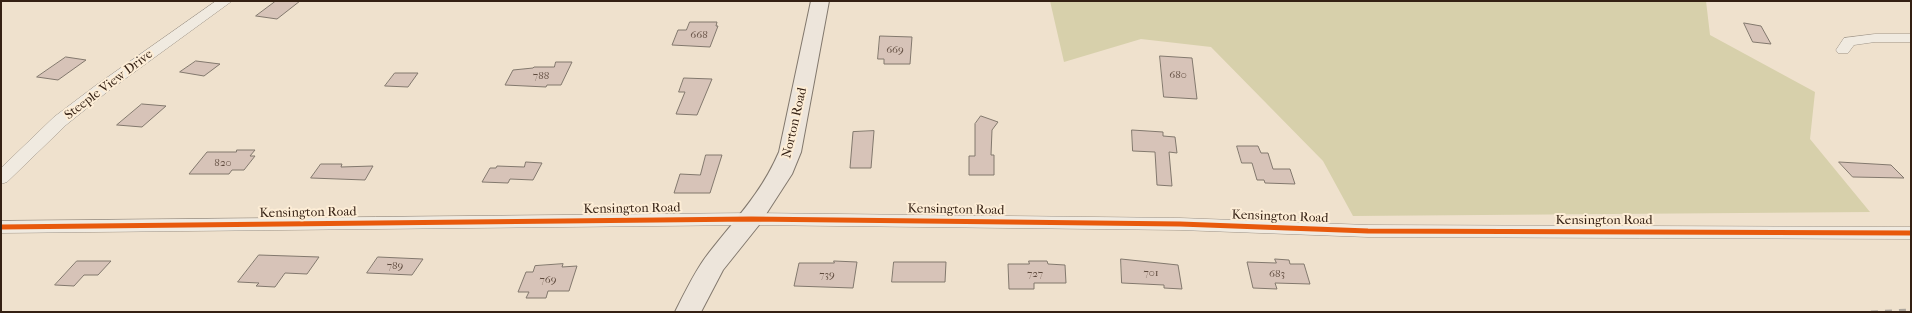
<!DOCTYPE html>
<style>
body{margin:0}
#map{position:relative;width:1912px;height:313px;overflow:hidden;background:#efe1cd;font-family:"IM FELL French Canon",serif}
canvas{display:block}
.frame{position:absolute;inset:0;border:2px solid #342013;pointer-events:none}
</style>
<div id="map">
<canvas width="1912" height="313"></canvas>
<div class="frame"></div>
</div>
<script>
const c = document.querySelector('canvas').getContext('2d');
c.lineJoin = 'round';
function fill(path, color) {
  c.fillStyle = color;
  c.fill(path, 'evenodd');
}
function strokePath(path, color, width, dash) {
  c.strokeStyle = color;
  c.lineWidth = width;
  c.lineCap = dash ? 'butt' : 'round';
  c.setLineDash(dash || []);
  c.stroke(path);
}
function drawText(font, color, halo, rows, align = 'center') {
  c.font = font + ' "IM FELL French Canon",serif';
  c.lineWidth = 4;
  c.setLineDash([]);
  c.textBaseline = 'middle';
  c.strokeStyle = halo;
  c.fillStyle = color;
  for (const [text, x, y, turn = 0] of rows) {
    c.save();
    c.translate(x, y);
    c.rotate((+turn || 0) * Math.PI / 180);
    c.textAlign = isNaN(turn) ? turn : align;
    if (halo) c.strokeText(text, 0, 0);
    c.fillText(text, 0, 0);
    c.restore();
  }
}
fill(new Path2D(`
 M1050,1H1706L1710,35L1815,92L1810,139L1870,212L1353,216L1323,161L1211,47L1141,39L1064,62Z`), '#d7d0ab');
const building = new Path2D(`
 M276,1H300L277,19L256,16Z
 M690,22H717L716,26H718L710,47L672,45L678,30H686Z
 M1744,23L1761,26L1771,44L1753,42Z
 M880,36L912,37L910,64H884V59H878Z
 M1160,56L1192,58L1197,99L1164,97Z
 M66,57L86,60L58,80L37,77Z
 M196,61L220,64L204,76L180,72Z
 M556,62H572L561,85H547L546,87L505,85L513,70L533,68L534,67H554Z
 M395,73H418L408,87L385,86Z
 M684,78L712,79L697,115L676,114L685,92H679Z
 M142,104L166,106L142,127L117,125Z
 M981,116L998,122L992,130L991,155H994V175H969V156H975V124Z
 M1132,130L1163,132V136L1175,137L1177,153L1169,152L1172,186L1157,185L1155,152L1133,151Z
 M874,131L871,168H850L853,132Z
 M1237,146H1258L1261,153H1268L1273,169H1290L1295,184L1265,183L1264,180H1257L1252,163H1242Z
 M237,150H255L250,156H255L244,170H232L229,174H189L207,152H236Z
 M706,155H722L710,193H674L680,174L700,175Z
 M526,162L542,163L533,180L510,179L508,183L482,182L490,168H496L497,166L524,167Z
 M1839,162L1891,165L1904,178L1853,177Z
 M321,164H342L341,167L373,166L365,180L311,178Z
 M259,255L319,257L307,274L285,273L275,287L256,286L259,283L238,282Z
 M378,257L423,259L412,275L367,273Z
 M1121,259L1178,265L1182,289L1164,288V285L1122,283Z
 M1275,259L1289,260L1290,264H1304L1310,284L1275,283L1277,289L1253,288L1247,262L1276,263Z
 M77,261H111L98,275H84L74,286L55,285Z
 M834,261L857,262L853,288L794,286L799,263H834Z
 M1029,261H1047L1048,264L1065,265L1066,283H1034V289H1009L1008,264H1029Z
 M894,262H946L945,282H892Z
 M563,264L562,267L577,266L569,291H548L546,298H526L529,292H518L526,272H533L535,266Z`);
fill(building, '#d7c3b8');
strokePath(building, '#82786d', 1);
const minor = new Path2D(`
 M216,1H232L107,92L66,125L7,182L1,184V168L54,117L95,86Z
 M1875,34H1911V42H1875L1854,45L1848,53H1838L1836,50L1844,38Z
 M751,213L1180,218L1368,225L1911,227V239L1368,237L1180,230L751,225L1,233V221Z`);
const major = new Path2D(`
 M811,1H829L801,152L792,174L759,225L723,270L701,312H675C684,294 693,275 705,258C733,221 760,196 779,152Z`);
strokePath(minor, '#9c9286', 1);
strokePath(major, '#82786d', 2);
fill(minor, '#f0eae0');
fill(major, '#ede5db');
strokePath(new Path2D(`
 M1871,312L1911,310`), '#ada69d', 3, [7, 7]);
strokePath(new Path2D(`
 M1,227L751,219L1180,224L1368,231L1911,233`), '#e8590c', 5);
drawText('11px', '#5d493c', null, [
 ["668",699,35],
 ["669",895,50],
 ["680",1178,75],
 ["788",541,76],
 ["820",223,163],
 ["789",395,266],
 ["701",1151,273],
 ["727",1035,274],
 ["683",1277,274],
 ["739",827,275],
 ["769",548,280]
]);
drawText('13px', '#342013', '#fdedd6', [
 ["Steeple View Drive",109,85,-37],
 ["Norton Road",795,123,-77],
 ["Kensington Road",632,209,-1],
 ["Kensington Road",956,210,1],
 ["Kensington Road",308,213,-1],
 ["Kensington Road",1280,217,2],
 ["Kensington Road",1604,221]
]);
</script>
